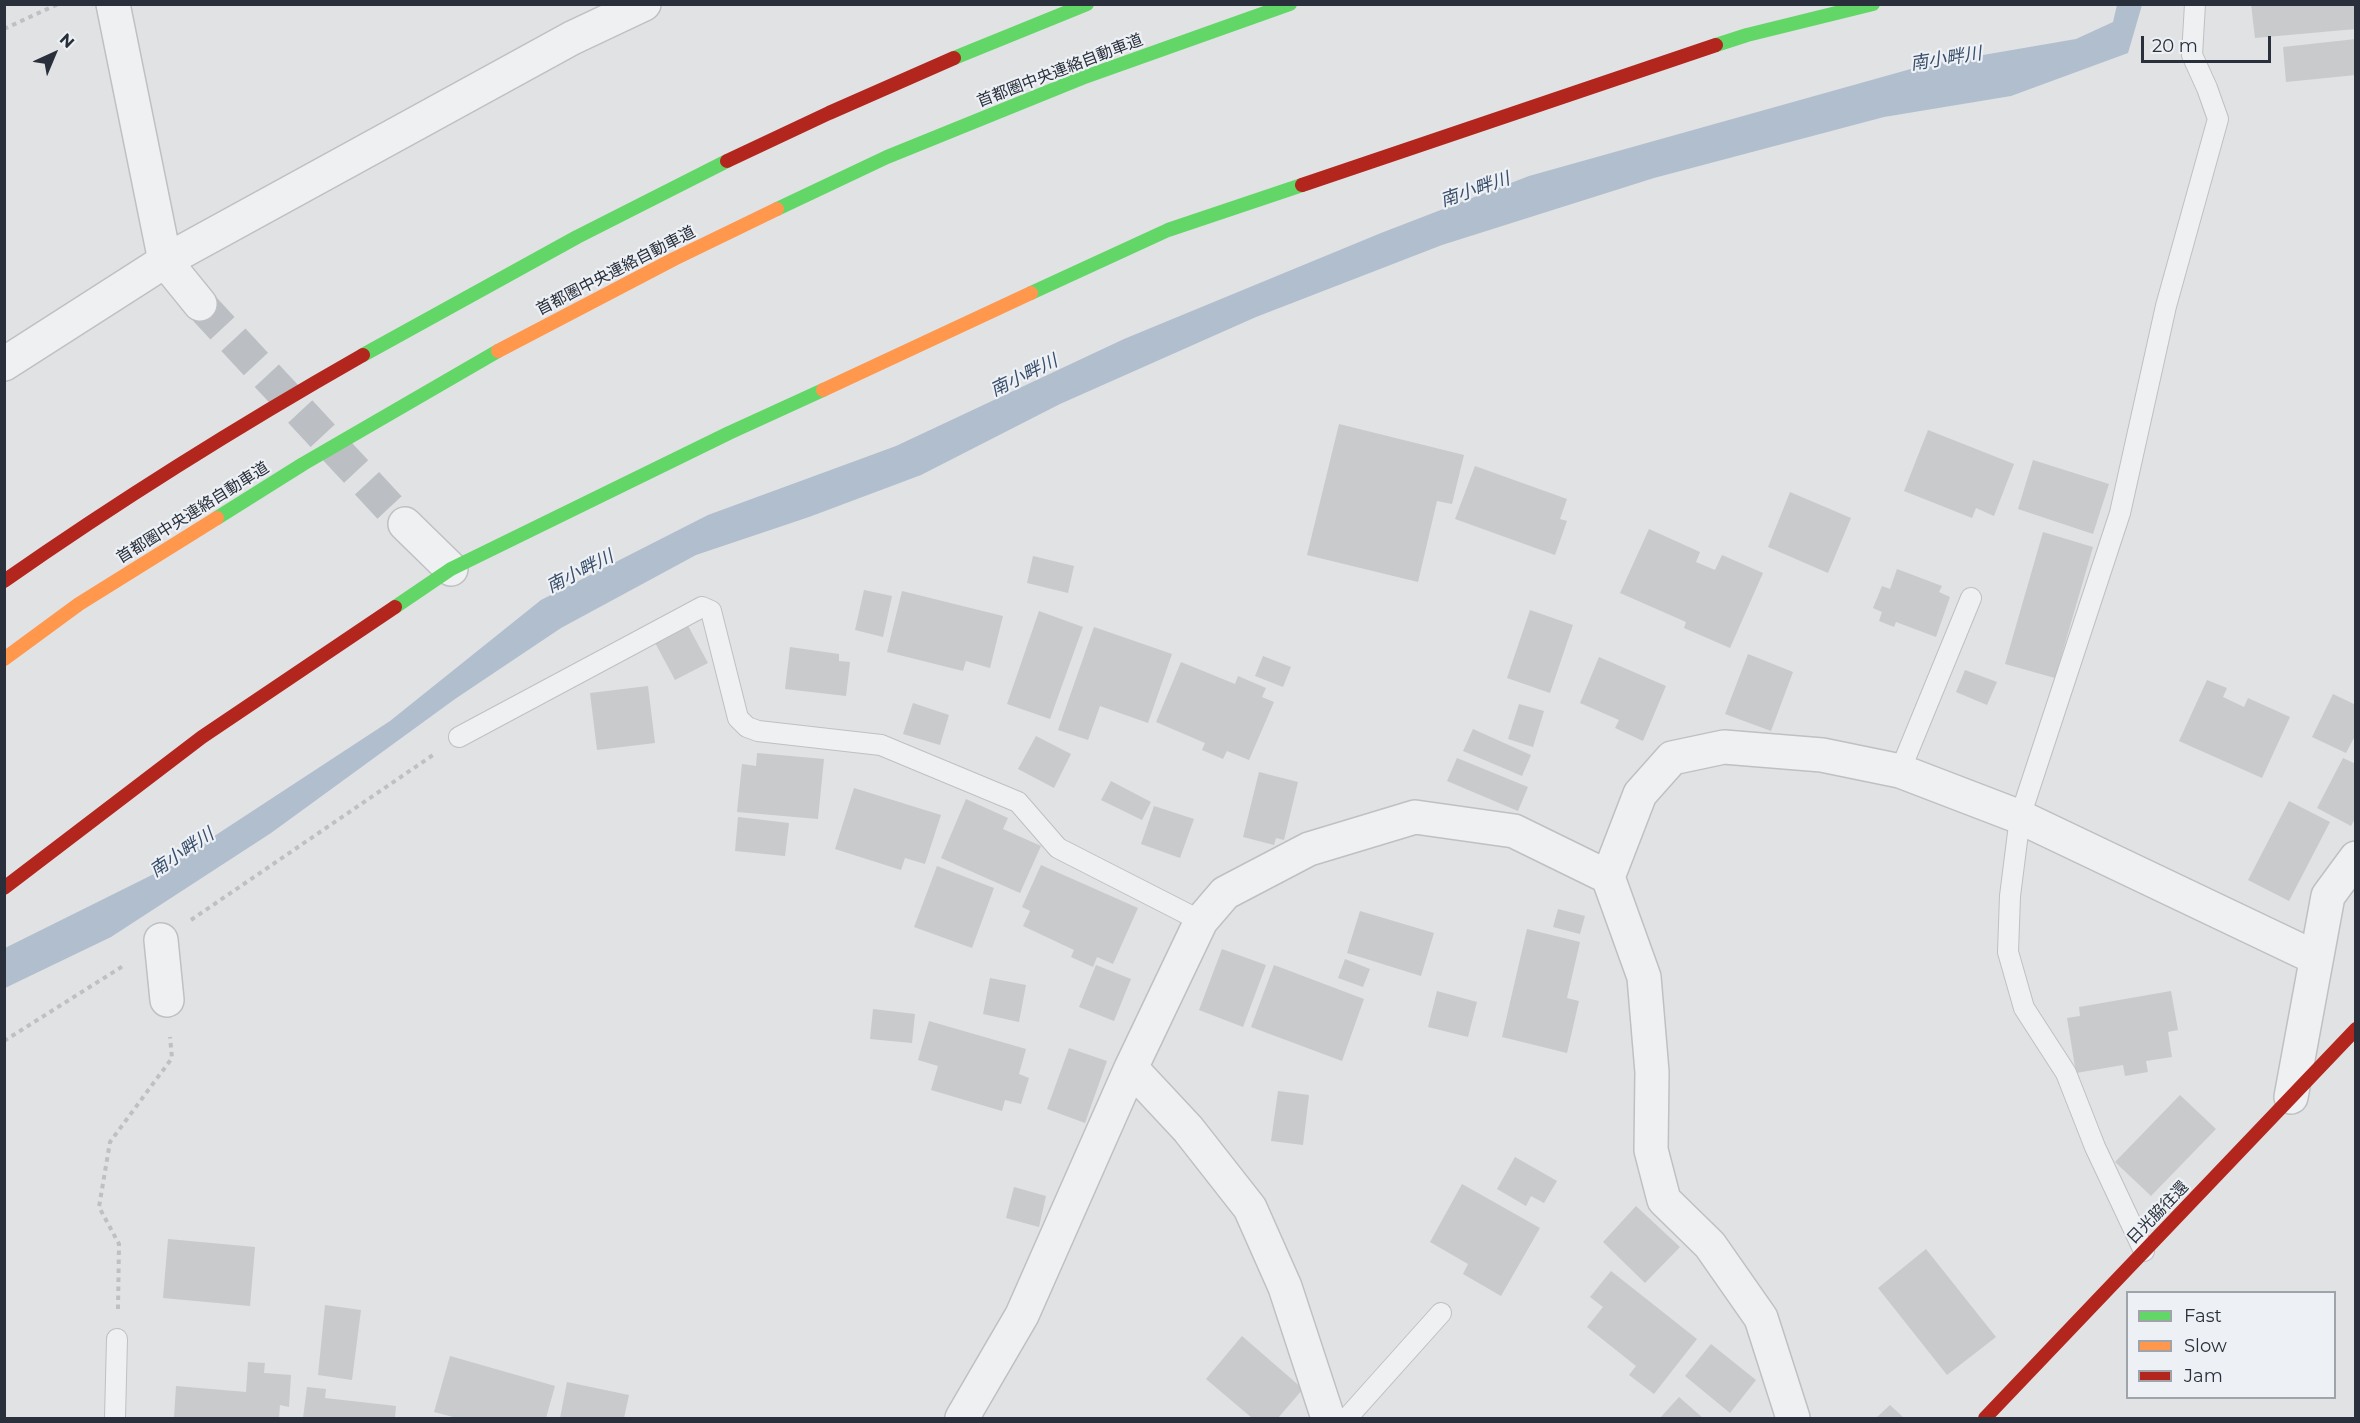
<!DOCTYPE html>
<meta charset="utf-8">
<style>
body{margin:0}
#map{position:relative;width:2360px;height:1423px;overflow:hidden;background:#e0e2e4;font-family:Montserrat,sans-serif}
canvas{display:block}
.frame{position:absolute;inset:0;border:6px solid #29303b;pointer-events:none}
.legend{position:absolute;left:2126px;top:1291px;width:210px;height:108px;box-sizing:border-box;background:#edf0f4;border:2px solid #9fa3aa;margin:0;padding:8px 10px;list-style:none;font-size:18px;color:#29303b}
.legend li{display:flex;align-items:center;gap:12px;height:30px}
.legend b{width:30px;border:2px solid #9fa3aa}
.north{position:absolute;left:24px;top:24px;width:60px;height:60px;-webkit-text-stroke:4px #edf0f4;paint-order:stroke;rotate:44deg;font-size:16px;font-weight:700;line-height:24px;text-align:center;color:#29303b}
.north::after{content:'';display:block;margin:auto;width:21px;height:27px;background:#29303b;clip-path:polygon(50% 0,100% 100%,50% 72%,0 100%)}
.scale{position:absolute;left:2141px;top:36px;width:130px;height:27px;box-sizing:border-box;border:3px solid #29303b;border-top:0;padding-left:8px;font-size:18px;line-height:21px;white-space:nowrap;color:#29303b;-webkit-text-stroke:4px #edf0f4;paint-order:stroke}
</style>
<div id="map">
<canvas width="2360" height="1423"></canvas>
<div class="frame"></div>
<ul class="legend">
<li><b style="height:8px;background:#63d668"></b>Fast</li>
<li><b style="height:8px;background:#ff974d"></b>Slow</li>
<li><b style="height:8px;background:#b3261e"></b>Jam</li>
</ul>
<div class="north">N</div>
<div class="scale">20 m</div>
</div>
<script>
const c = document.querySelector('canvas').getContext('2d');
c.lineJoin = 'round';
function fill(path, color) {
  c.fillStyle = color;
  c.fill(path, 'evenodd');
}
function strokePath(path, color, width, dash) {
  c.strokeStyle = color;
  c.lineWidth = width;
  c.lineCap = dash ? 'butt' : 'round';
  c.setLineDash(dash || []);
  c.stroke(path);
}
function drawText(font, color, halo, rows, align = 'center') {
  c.font = font + ' Montserrat,"Noto Sans JP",sans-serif';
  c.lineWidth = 4.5;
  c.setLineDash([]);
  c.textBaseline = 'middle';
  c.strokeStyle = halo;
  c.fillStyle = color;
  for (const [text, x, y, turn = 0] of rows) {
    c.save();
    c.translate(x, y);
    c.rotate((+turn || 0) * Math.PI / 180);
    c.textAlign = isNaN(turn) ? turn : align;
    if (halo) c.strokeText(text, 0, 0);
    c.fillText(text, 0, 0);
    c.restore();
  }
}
fill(new Path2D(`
 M2117,5H2142L2128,53L2011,96L1884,117L1654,178L1442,245L1256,317L1060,404L921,475L809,517L696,555L561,628L455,699L271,833L111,937L5,988V948L164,869L390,721L541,600L708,515L896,446L1124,339L1381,233L1529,176L1925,65L2076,39L2113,22Z`), '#b1becd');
fill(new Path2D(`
 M2251,4H2356V29L2255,38Z
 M2356,39V75L2286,82L2283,47Z
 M1339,424L1464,455L1452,504L1437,501L1418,582L1307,555Z
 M1928,430L2014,464L1994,516L1976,508L1972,518L1904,491Z
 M2033,460L2109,484L2093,534L2018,509Z
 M1475,466L1567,499L1560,519L1567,521L1555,555L1455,519Z
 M1790,492L1851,518L1828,573L1768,547Z
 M1649,529L1700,552L1696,562L1715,570L1722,555L1763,573L1730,648L1684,628L1686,622L1620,593Z
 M2043,532L2093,547L2055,678L2005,664Z
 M1033,556L1074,566L1068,593L1027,583Z
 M1897,569L1942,586L1939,592L1950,597L1936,637L1896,622L1894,627L1879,621L1882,612L1873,608L1882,586L1890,589Z
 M864,590L892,596L883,637L855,630Z
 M902,591L1003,616L990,668L966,661L963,671L887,652Z
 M1530,610L1573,625L1550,693L1507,678Z
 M1039,611L1083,627L1050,719L1007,704Z
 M686,622L708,663L675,680L653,639Z
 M1094,627L1172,654L1148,723L1100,706L1088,740L1058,730Z
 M790,647L839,654V661L850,662L846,696L785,689Z
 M1748,654L1793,672L1771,731L1725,714Z
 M1263,656L1291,667L1283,687L1255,676Z
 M1599,657L1666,686L1643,741L1615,728L1619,720L1580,703Z
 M1181,662L1235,684L1238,676L1266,688L1262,697L1274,702L1249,760L1227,751L1223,759L1202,750L1205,743L1156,722Z
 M1965,670L1997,682L1987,705L1956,692Z
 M2207,680L2227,688L2223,697L2244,707L2248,698L2290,717L2262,778L2179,741Z
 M648,686L655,743L597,750L590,693Z
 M2333,694L2356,705V734L2346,753L2312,737Z
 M913,703L949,715L940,745L903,734Z
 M1519,704L1544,711L1533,747L1508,739Z
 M1473,729L1531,755L1522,776L1463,751Z
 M1036,736L1071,754L1054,788L1018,769Z
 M757,753L824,759L818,819L737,812L742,764L756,766Z
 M1457,758L1528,787L1518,811L1447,781Z
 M2343,758L2356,764V817L2351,826L2317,808Z
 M1259,772L1298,782L1284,840L1276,838L1274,845L1243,837Z
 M1111,781L1151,802L1142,820L1101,800Z
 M854,788L941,815L925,864L905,858L901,870L835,849Z
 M966,799L1008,818L1003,829L1041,846L1020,893L941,858Z
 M2289,801L2330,822L2289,901L2248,880Z
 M1154,806L1194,819L1180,858L1141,844Z
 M738,817L789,823L785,856L735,851Z
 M1041,865L1138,908L1113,964L1097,957L1093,967L1071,957L1074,950L1023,926L1030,911L1022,907Z
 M937,866L994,888L972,948L914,927Z
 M1558,909L1585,916L1580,934L1553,927Z
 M1360,911L1434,933L1421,976L1347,953Z
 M1527,929L1580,942L1567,998L1579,1001L1567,1053L1502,1037Z
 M1222,949L1266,965L1243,1027L1199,1010Z
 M1345,959L1370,969L1363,987L1338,978Z
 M1096,965L1131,979L1114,1021L1079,1007Z
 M1274,965L1364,999L1342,1061L1251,1027Z
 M990,978L1026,985L1019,1022L983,1014Z
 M1437,991L1477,1002L1468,1037L1428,1027Z
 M2171,991L2178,1030L2168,1032L2172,1057L2146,1061L2148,1072L2125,1076L2123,1065L2076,1073L2067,1018L2080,1016L2079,1007Z
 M873,1009L915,1014L912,1043L870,1039Z
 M929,1021L1026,1049L1019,1074L1029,1078L1021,1104L1005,1100L1002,1111L931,1090L938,1066L918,1060Z
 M1069,1048L1107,1061L1085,1123L1047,1109Z
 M1278,1091L1309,1095L1303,1145L1271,1141Z
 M2180,1095L2216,1129L2151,1196L2115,1162Z
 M1515,1157L1557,1181L1544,1203L1531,1196L1526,1206L1497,1189Z
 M1462,1184L1540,1228L1501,1296L1463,1274L1468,1264L1430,1242Z
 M1014,1187L1046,1196L1039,1227L1006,1218Z
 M1636,1206L1680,1247L1645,1283L1603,1242Z
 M168,1239L255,1247L250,1306L163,1298Z
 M1926,1249L1996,1337L1947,1375L1878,1288Z
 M1611,1271L1697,1339L1654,1394L1629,1375L1636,1366L1587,1327L1603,1307L1590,1297Z
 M325,1305L361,1310L352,1380L318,1375Z
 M1242,1336L1303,1389L1278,1418H1252L1206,1379Z
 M1711,1344L1756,1380L1730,1413L1685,1376Z
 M450,1356L555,1386L546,1418H457L434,1412Z
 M248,1362L265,1363L264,1373L291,1375L289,1407L280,1405L279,1418H174L176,1386L246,1392Z
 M567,1382L629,1395L624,1418H560Z
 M307,1387L326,1389L325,1398L396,1406L395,1418H303Z
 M1679,1397L1703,1418H1660Z
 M1890,1405L1904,1418H1876Z`), '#c8cacc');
strokePath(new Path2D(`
 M200,304L405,524`), '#bbbec2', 33, [33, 16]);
const lane = new Path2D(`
 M459,737L702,607L711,611L738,718L747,727L758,731L881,745L1018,802L1058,848L1201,921
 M1900,771L1971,598
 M2144,1251L2095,1147L2066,1073L2024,1008L2008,952L2010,896L2020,817L2120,513L2166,306L2218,119L2207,88L2192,55L2195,4
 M115,1418L117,1339
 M1347,1418L1441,1313`);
const street = new Path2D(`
 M113,4L165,261L200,304
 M4,364L165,261L572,38L644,4
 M405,524L451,569
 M161,940L167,1000
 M1131,1068L1188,1129L1250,1208L1285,1287L1328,1418
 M2291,1097L2328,896L2356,858
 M962,1418L1022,1315L1131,1068L1201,921L1225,893L1309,849L1415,817L1514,831L1608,877
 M1793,1418L1761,1318L1710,1245L1664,1200L1651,1150L1652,1072L1644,977L1608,877L1640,794L1672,758L1724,747L1822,755L1900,771L2020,817L2316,958`);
strokePath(lane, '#bec0c2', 22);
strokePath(street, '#bec0c2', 36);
strokePath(new Path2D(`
 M4,29L58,4
 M191,920L433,755
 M4,1041L123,966
 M118,1309L119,1244L99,1207L110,1142L172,1058L170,1037`), '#bec0c3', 4, [4.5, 4.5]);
strokePath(lane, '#eff0f1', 20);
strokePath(street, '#eff0f1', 33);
strokePath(new Path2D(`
 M1716,45L1747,35L1873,4
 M954,58L1087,4
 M777,209L887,157L1082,78L1290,4
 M1031,293L1168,230L1302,185
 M363,355L577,237L727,161
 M217,518L303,464L498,351
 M395,607L451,569L729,433L823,390`), '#63d668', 14);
strokePath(new Path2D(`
 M498,351L674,259L777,209
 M823,390L1031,293
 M4,659L79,604L217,518`), '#ff974d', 14);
strokePath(new Path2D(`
 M727,161L829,113L954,58
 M1302,185L1716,45
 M4,581C120,500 240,425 363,355
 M4,888L202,737L395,607
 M1985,1418L2356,1029`), '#b3261e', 14);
drawText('16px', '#29303b', '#edf0f4', [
 ["首都圏中央連絡自動車道",1060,71,-21],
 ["首都圏中央連絡自動車道",616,271,-27],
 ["首都圏中央連絡自動車道",193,513,-32],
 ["日光脇往還",2158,1213,-46]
]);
drawText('italic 18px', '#384e6a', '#edf0f4', [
 ["南小畔川",1946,59,-9],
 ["南小畔川",1475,190,-19],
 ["南小畔川",1024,376,-26],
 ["南小畔川",580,572,-27],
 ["南小畔川",182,853,-34]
]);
</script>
